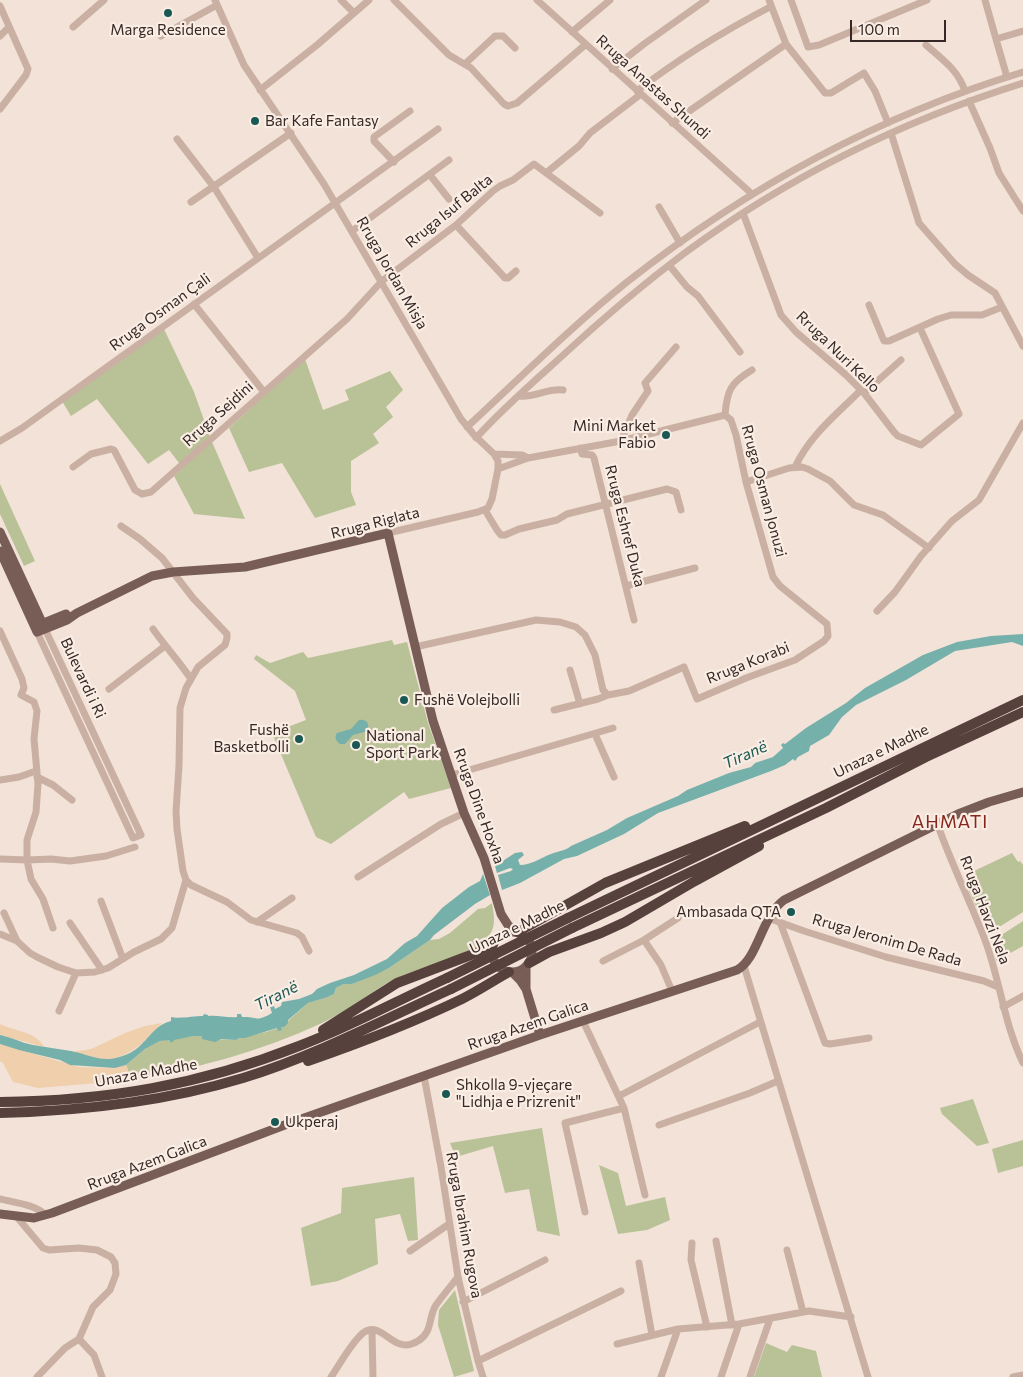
<!DOCTYPE html>
<meta charset="utf-8">
<style>
body{margin:0}
#map{position:relative;width:1023px;height:1377px;overflow:hidden;background:#f2e2d8;font-family:Commissioner,sans-serif}
canvas{display:block}
.scale{position:absolute;left:850px;top:20px;width:96px;height:22px;box-sizing:border-box;border:2px solid #352826;border-top:0;padding-left:6px;font-size:15px;line-height:18px;white-space:nowrap;color:#352826;-webkit-text-stroke:4px #faede4;paint-order:stroke}
</style>
<div id="map">
<canvas width="1023" height="1377"></canvas>
<div class="scale">100 m</div>
</div>
<script>
const c = document.querySelector('canvas').getContext('2d');
c.lineJoin = 'round';
function fill(path, color) {
  c.fillStyle = color;
  c.fill(path, 'evenodd');
}
function strokePath(path, color, width, dash) {
  c.strokeStyle = color;
  c.lineWidth = width;
  c.lineCap = dash ? 'butt' : 'round';
  c.setLineDash(dash || []);
  c.stroke(path);
}
function drawText(font, color, halo, rows, align = 'center') {
  c.font = font + ' Commissioner,sans-serif';
  c.lineWidth = 4.5;
  c.setLineDash([]);
  c.textBaseline = 'middle';
  c.strokeStyle = halo;
  c.fillStyle = color;
  for (const [text, x, y, turn = 0] of rows) {
    c.save();
    c.translate(x, y);
    c.rotate((+turn || 0) * Math.PI / 180);
    c.textAlign = isNaN(turn) ? turn : align;
    if (halo) c.strokeText(text, 0, 0);
    c.fillText(text, 0, 0);
    c.restore();
  }
}
fill(new Path2D(`
 M163,327L194,392L210,437L245,519L194,514L174,476L183,468L169,450L148,464L97,399L71,416L62,401Z
 M305,359L323,410L349,400L345,390L390,371L403,390L386,407L393,417L373,434L379,443L351,461V492L356,505L315,518L282,463L249,472L229,428Z
 M0,484L35,561L24,566L0,514Z
 M392,640L394,645L407,642L428,723L451,788L409,799L404,792L331,844L316,837L272,733L306,720L295,691L254,659L256,655L270,663L303,652L308,658Z
 M1012,853L1018,862L1020,861L1023,865V912L988,934L966,884L973,878L972,872Z
 M492,903C494,915 497,928 487,938C473,954 418,968 397,978C379,986 365,999 349,1009C340,1014 331,1018 322,1023C259,1052 190,1071 121,1081L128,1070L126,1065L145,1049L160,1041L197,1035L203,1036V1039C214,1040 224,1039 236,1040L239,1038L266,1032L281,1027L308,1003L328,997L334,994L336,988L344,984H352L389,968L430,940L439,939L450,933L478,909L485,908Z
 M1023,921V946L996,961L992,941Z
 M973,1099L989,1143L977,1146L942,1114L940,1108Z
 M542,1128L560,1236L537,1231L529,1189L505,1193L493,1146L456,1157L450,1143Z
 M1023,1140V1166L998,1173L992,1149Z
 M599,1165L618,1173L626,1206L665,1197L670,1220L647,1230L618,1234Z
 M414,1177L418,1240L408,1241L400,1214L375,1219L378,1264L338,1281L311,1286L301,1228L341,1213L342,1188Z
 M455,1290L474,1371L454,1377L438,1325L439,1310Z
 M766,1343L787,1352L792,1345L816,1351L822,1377H754Z`), '#b9c197');
fill(new Path2D(`
 M162,1023C143,1043 126,1063 95,1059C87,1057 79,1054 72,1052L91,1049L125,1033L145,1026Z
 M0,1024C15,1031 37,1032 44,1047L0,1035Z
 M0,1044L79,1067L115,1068L126,1065L128,1070L121,1081L38,1088L13,1082L3,1063L0,1061Z`), '#efcfac');
fill(new Path2D(`
 M1023,634V646L1012,642L955,651L906,680L856,705L842,717L829,735L810,746L809,751L798,757L795,761L793,759L785,765L771,771L658,813L624,834L577,856L564,859L520,883L502,890L498,875L511,871L513,869L510,868L497,873L495,866L515,853L522,852L524,855L518,860L520,865C532,865 540,858 551,854C558,851 565,851 571,846L607,830L627,818L678,796L687,790L729,773L751,767L755,763L773,757L783,748L781,745L783,743L785,744L806,728L846,703L865,688L923,655L957,642L991,636Z
 M359,720C366,719 371,724 367,731L353,735L345,744H340C336,741 334,737 337,733L351,729Z
 M483,874L490,895L475,904L434,935L430,940L389,968L375,975L352,984H344L336,988L334,994L328,997L308,1003L288,1020V1023L284,1027H281L282,1030L278,1031L277,1028L245,1038H239L236,1040L221,1039L215,1042L202,1039V1036H193L174,1040L173,1042H170V1040L160,1041L145,1049L126,1065L115,1068L70,1065L60,1060L19,1050L0,1044V1035C11,1037 22,1043 33,1045C45,1047 58,1049 71,1051C95,1056 104,1065 130,1053C146,1045 153,1025 171,1021V1017C179,1019 194,1016 203,1016L204,1014L208,1015V1016C218,1015 227,1018 237,1017V1014H241L242,1017C258,1016 255,1023 272,1013L270,1007L274,1006L275,1009L281,1006L282,1002L299,999L312,994L317,989L330,983L354,975L387,959L405,943L417,936L442,908L469,887L480,881Z`), '#76b0aa');
strokePath(new Path2D(`
 M215,0L244,65L324,184L461,419L474,435L494,454L498,461V469L492,499L488,508L478,512L388,533
 M341,0L354,13
 M394,0L449,55L471,68L504,104L508,106L517,103L585,45
 M537,0L752,194
 M769,0L786,44L825,93H831L864,73L875,91L888,123
 M791,0L808,47L819,45L927,0
 M985,0L996,39
 M0,6L28,69L26,75L0,109
 M73,27L104,0
 M572,32L610,0
 M0,36L9,27
 M161,36L217,5
 M926,45C942,59 958,70 965,91
 M466,63L495,36H503L515,48
 M612,69L644,44L706,0
 M1007,77L996,39L1023,31
 M260,90L317,45L369,0
 M637,91C678,59 724,31 770,7
 M969,101L990,148L999,173L1023,211
 M672,123L786,44
 M891,133L919,223L955,264L968,275L995,293L1023,346
 M177,139L214,187L258,258
 M394,162L374,141V137L410,111
 M546,173L579,146L590,133L641,94
 M430,175L449,199
 M191,202L291,133
 M659,207L680,243
 M743,213L781,315L796,332L846,375L864,393L894,432L898,436L921,445L959,414L920,328
 M456,225L505,278H508L516,271
 M352,231L449,160
 M669,265L687,287L698,296L740,352
 M194,304L264,392
 M869,305L884,341H889L938,319L951,315H982L1002,307
 M864,393L901,360
 M519,396C534,398 547,388 563,390
 M725,415C727,391 730,383 752,370
 M467,427C520,378 571,327 627,282C746,188 878,116 1023,72
 M476,438C502,409 532,383 561,357C601,320 642,285 686,252C788,177 902,121 1023,83
 M0,441L22,428L438,129
 M621,441L632,415L648,391L645,383L676,347
 M580,448L582,454L592,455L594,458L634,620
 M494,454L522,455L528,458
 M73,467L91,454L111,449L114,450L135,490L142,494L151,492L347,319L382,281L456,225L493,191L500,186L513,180L534,164L600,213
 M795,467C810,435 837,414 861,390
 M498,469L528,458L621,441L725,415
 M746,482L789,468L802,467L808,469L830,481L854,505L883,515L929,548
 M485,510L497,530L501,535H505L519,529L557,520L567,514L667,489L676,492L681,510
 M121,526L140,539L162,558L193,598L227,634V638L225,645L198,667L186,688L180,708L179,766L176,811L177,829L183,871L186,880L191,885L227,902L251,920L297,933L302,937L309,951
 M626,586L695,568
 M877,611L895,592L921,556L952,521L979,500L1023,423
 M153,629C165,646 179,661 191,679
 M0,631L22,679L24,688L21,695L34,702L37,711L34,739L38,784L36,812L27,840V860L51,859L70,861L106,856L135,847
 M37,632L133,838L141,835L45,629
 M415,647L536,620L560,622L576,627L585,635L595,655L603,690L608,695L629,691L684,667L697,699L746,678L795,660L824,641L828,636L827,624L780,586L773,577L746,482L736,435L731,420L725,415
 M570,670L580,704
 M109,689L165,646
 M554,710L598,699L608,695
 M595,734L614,777
 M452,775L613,728
 M37,777L53,785L72,800
 M0,780L19,777L36,771
 M937,823C951,863 970,901 985,940C1000,980 1004,1024 1023,1063
 M1,859L27,860L31,879L43,899L53,928
 M358,877L441,824L464,813
 M101,901L123,959
 M4,913L17,941
 M768,918L804,931L886,957L984,981L998,987
 M257,922L292,898
 M780,922L825,1043L830,1044L869,1038
 M70,923L102,970
 M0,934L17,941L30,953L37,957L58,967L76,973L95,972L108,968L134,952L161,939L172,928L186,880
 M644,940L661,965L672,991
 M603,961L644,940L678,918
 M744,966L868,1377
 M1003,1007L1023,996
 M59,1011L76,973
 M583,1021L624,1108L645,1195
 M424,1076L441,1167L458,1277L478,1361L483,1377
 M619,1096L760,1022
 M659,1125L750,1093L778,1081
 M0,1199C15,1203 34,1204 46,1215
 M585,1212L565,1123L624,1108
 M16,1216L43,1248L49,1250L79,1248L97,1250L111,1257L115,1263L116,1274L110,1290L93,1307L79,1339L65,1348L37,1377
 M716,1241L732,1325
 M692,1243L691,1260L707,1327
 M787,1250L803,1312
 M410,1251L449,1224
 M639,1263L652,1335
 M463,1302L545,1260
 M372,1330L373,1377
 M79,1339L94,1355L102,1377
 M617,1344L678,1329L739,1324L809,1311L851,1317
 M478,1361L621,1291
 M331,1377C340,1364 351,1343 363,1333C383,1318 392,1357 418,1341C433,1332 428,1317 436,1305C443,1295 451,1286 458,1277
 M661,1377L678,1329
 M721,1377L739,1324
 M750,1377L770,1319
 M1013,1377L1023,1375`), '#cab0a3', 7);
strokePath(new Path2D(`
 M0,532L45,629
 M0,551L37,632L67,620L77,613L152,576L173,572L245,567L388,533L433,721L464,813L484,858L501,914L508,925L514,931
 M39,625L66,614
 M492 952a20 20 0 1 1 40 0a20 20 0 1 1-40 0Z
 M512,972L520,980L526,989V966
 M526,989L540,1035
 M0,1214L34,1218L52,1213L290,1123L540,1035L737,970C758,959 761,917 784,900L958,814L989,802L1023,792`), '#785d56', 9);
strokePath(new Path2D(`
 M568,918L1023,700
 M572,928L826,808L926,757L1023,712
 M518,932L605,883L745,826
 M529,963L549,952L601,933L625,922L695,881L759,846
 M323,1030L397,983L476,953L493,944
 M308,1061C360,1043 412,1023 462,999C478,991 493,981 509,972
 M0,1102C106,1101 200,1085 299,1046C350,1027 398,1000 447,978
 M0,1113C82,1111 164,1102 243,1078C315,1056 383,1020 451,989`), '#56413c', 10);
strokePath(new Path2D(`
 M447,978L568,918
 M451,989L572,928`), '#56413c', 10);
for (const [x, y, r, color] of [
 [168,13,5,"#1a5853"],
 [255,121,5,"#1a5853"],
 [666,435,5,"#1a5853"],
 [404,700,5,"#1a5853"],
 [299,739,5,"#1a5853"],
 [356,745,5,"#1a5853"],
 [791,912,5,"#1a5853"],
 [446,1094,5,"#1a5853"],
 [275,1122,5,"#1a5853"]
]) {
  const dot = new Path2D();
  dot.arc(x, y, r, 0, 2 * Math.PI);
  c.fillStyle = color;
  c.fill(dot);
  strokePath(dot, '#faede4', 2);
}
drawText('15px', '#352826', '#faede4', [
 ["Marga Residence",168,30,"center"],
 ["Bar Kafe Fantasy",265,121],
 ["Mini Market",656,426,"right"],
 ["Fabio",656,443,"right"],
 ["Fushë Volejbolli",414,700],
 ["Fushë",289,730,"right"],
 ["Basketbolli",289,747,"right"],
 ["National",366,736],
 ["Sport Park",366,753],
 ["Ambasada QTA",781,912,"right"],
 ["Shkolla 9-vjeçare",456,1085],
 ["\"Lidhja e Prizrenit\"",456,1102],
 ["Ukperaj",285,1122]
], 'left');
drawText('15px', '#352826', '#faede4', [
 ["Rruga Anastas Shundi",653,87,42],
 ["Rruga Isuf Balta",449,211,-39],
 ["Rruga Jordan Misja",392,273,60],
 ["Rruga Osman Çali",160,312,-36],
 ["Rruga Nuri Kello",838,352,44],
 ["Rruga Sejdini",218,414,-42],
 ["Rruga Osman Jonuzi",764,491,75],
 ["Rruga Riglata",375,523,-14],
 ["Rruga Eshref Duka",625,526,76],
 ["Rruga Korabi",748,663,-22],
 ["Bulevardi i Ri",83,678,65],
 ["Unaza e Madhe",881,751,-26],
 ["Rruga Dine Hoxha",479,806,70],
 ["Rruga Havzi Nela",985,910,69],
 ["Unaza e Madhe",517,927,-26],
 ["Rruga Jeronim De Rada",887,940,16],
 ["Rruga Azem Galica",528,1025,-19],
 ["Unaza e Madhe",146,1073,-10],
 ["Rruga Azem Galica",147,1163,-21],
 ["Rruga Ibrahim Rugova",464,1225,80]
]);
drawText('italic 16px', '#1a5853', '#faede4', [
 ["Tiranë",745,755,-24],
 ["Tiranë",276,996,-27]
]);
c.letterSpacing = '1px';
drawText('18px', '#87271c', '#faede4', [
 ["AHMATI",950,822]
]);
c.letterSpacing = '0px';
</script>
